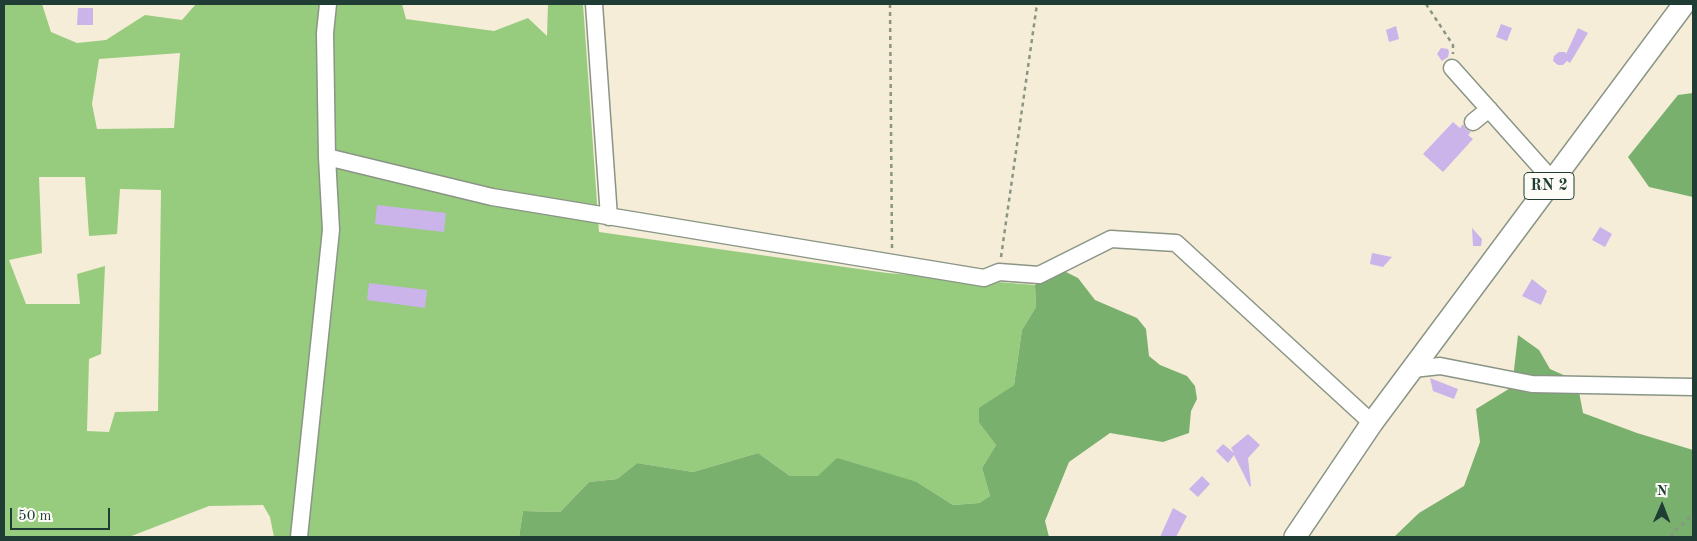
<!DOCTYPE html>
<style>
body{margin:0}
#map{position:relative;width:1697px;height:541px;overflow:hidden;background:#f5edd8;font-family:"Old Standard TT",serif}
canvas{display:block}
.frame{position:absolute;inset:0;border:5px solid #1f3d34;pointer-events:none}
.north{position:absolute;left:1637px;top:481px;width:50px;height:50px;-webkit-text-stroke:4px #fdfcf7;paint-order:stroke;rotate:1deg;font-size:14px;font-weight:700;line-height:20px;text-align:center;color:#1f3d34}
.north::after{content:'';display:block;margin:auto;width:18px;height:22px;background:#1f3d34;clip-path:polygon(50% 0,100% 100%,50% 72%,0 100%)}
.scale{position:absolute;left:10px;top:508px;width:100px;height:22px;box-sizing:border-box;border:2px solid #1f3d34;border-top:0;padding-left:6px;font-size:15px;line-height:18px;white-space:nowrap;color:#1f3d34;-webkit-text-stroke:4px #fdfcf7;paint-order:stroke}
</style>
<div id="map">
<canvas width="1697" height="541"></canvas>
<div class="frame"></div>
<div class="north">N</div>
<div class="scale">50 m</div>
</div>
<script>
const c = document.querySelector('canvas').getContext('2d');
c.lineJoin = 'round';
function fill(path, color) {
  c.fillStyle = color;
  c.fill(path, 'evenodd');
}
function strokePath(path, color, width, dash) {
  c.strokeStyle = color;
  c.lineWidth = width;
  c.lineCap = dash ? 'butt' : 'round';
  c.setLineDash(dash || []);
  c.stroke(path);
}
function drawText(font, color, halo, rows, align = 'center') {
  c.font = font + ' "Old Standard TT",serif';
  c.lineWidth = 5;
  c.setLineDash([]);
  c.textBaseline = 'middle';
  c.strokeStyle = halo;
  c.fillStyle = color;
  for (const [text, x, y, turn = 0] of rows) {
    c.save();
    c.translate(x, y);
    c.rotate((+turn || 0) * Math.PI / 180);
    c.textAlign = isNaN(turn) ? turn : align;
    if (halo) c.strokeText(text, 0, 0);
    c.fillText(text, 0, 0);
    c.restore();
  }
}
fill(new Path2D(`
 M4,4H42L51,32L77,43L106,40L145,15L182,20L196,4H402L406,19L494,31L528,18L547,36L548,4H583L599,232L887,273L1035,285L1036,307L1022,330L1014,385L979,409V423L996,445L982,468L990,496L979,503L953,505L917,482L818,476H790L758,453L693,472L637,463L617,479L589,482L560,512L523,511L519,537H274L270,517L263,505L209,506L129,537H4ZM180,53L174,128L97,129L92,104L99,59ZM39,177H85L89,236L117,234L120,189L161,190L158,411L115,412L109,432L87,431L89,359L101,354L105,266L77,274L80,304H26L9,260L42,253Z`), '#97cc7e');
fill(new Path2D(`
 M1693,93V197L1649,187L1628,157L1678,95Z
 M1051,272H1066L1078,278L1095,300L1137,318L1146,329L1149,356L1160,365L1187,376L1195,386L1197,399L1191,411L1189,433L1163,442L1110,433L1069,462L1045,521L1049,537H519L523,511L560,512L589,482L617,479L637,463L693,472L758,453L790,476H818L837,458L917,482L953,505L979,503L990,496L982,468L996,445L979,423V408L1014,385L1022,330L1036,307L1035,285Z
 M1518,335L1539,350L1550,369L1577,381L1583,413L1637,433L1693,450V537H1394L1419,513L1464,486L1480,442L1476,409L1512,387Z`), '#79b06d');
fill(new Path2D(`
 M78,8H93V25H77Z
 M1501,24L1512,28L1507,41L1496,37Z
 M1396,26L1399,39L1389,42L1386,30Z
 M1578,28L1588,33L1570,63L1567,61L1563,65H1558L1553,61L1554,56L1559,52H1565L1566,54Z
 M1441,48L1448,49L1449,52L1448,57L1442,61L1437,54Z
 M1453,122L1460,128L1463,124L1466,129L1471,132L1468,135L1473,139L1443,172L1423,154Z
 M377,205L446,213L444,232L375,224Z
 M1600,227L1612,234L1605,247L1592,240Z
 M1472,228L1482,239L1481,246H1473Z
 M1372,253L1392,257L1383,267L1370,264Z
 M1532,279L1547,291L1541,305L1522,296Z
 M369,283L427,290L425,308L367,300Z
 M1430,378L1458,389L1454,399L1433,391Z
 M1248,434L1260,445L1248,458L1251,486L1250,487L1234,455L1228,463L1216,451L1223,444L1234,453L1231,448Z
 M1202,476L1210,484L1198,497L1189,489Z
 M1173,508L1187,516L1176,537H1160Z`), '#cab4ea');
const minor = new Path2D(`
 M594,4L609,217
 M1452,68L1553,181
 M1473,122L1489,109
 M327,157L492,197L984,278L999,272L1039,275L1111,239L1176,243L1372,423
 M1413,369L1440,366L1532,384L1693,387
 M299,537L331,230L327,157L325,33L328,4`);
const major = new Path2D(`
 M1295,537L1372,423L1684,4`);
strokePath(minor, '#8a9586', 19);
strokePath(major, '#8a9586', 24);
strokePath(new Path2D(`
 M890,4L892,248
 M1426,4L1453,45V54
 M1001,257L1037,4
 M1671,537L1674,531L1693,515`), '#8a9586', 2.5, [4, 4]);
strokePath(minor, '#fff', 16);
strokePath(major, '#fff', 21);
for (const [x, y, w] of [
 [1549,186,50]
]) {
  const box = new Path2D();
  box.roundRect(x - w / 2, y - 13.5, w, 27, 4);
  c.fillStyle = '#fdfcf7';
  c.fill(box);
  strokePath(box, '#1f3d34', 1);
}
drawText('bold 16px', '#1f3d34', null, [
 ["RN 2",1549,186]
]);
</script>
